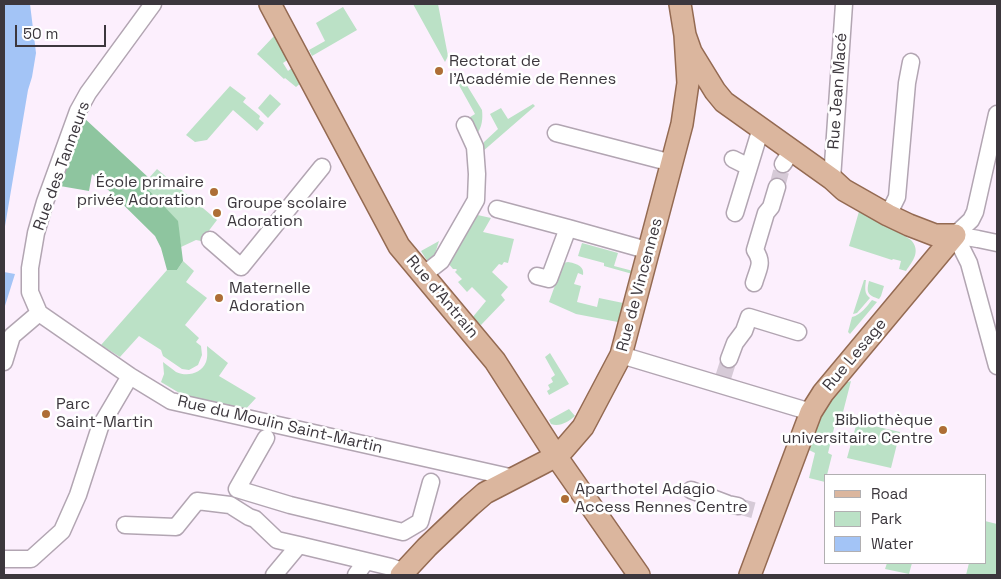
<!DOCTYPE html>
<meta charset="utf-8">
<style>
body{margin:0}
#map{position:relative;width:1001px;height:579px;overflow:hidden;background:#fceffd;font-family:"Space Grotesk",sans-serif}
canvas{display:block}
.frame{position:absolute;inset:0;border:5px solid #3c373d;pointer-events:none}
.legend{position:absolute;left:824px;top:474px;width:162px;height:90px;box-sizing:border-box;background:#fff;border:1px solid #b1afb1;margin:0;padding:6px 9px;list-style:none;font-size:15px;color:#3c373d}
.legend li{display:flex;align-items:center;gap:10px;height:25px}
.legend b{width:25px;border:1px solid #b1afb1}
.scale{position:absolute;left:15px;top:25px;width:91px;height:22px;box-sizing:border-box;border:2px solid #3c373d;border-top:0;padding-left:6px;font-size:15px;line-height:18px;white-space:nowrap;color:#3c373d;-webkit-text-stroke:4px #fff;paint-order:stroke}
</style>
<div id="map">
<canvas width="1001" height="579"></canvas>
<div class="frame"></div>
<ul class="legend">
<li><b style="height:6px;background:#dbb69e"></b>Road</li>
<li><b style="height:14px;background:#bbe1c6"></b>Park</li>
<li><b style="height:14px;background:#a3c4f6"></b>Water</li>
</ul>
<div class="scale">50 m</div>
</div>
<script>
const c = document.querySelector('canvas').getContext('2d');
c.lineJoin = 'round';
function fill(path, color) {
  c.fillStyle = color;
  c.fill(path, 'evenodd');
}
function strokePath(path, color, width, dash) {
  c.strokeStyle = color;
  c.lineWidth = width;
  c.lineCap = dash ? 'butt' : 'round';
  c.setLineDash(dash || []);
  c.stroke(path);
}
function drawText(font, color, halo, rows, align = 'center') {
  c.font = font + ' "Space Grotesk",sans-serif';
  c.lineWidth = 5;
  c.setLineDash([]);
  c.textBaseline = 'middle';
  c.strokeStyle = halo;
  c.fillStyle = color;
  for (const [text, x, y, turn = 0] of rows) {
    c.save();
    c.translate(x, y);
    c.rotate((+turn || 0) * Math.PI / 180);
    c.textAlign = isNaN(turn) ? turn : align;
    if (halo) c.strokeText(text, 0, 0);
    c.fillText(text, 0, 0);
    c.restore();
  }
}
fill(new Path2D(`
 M413,4H438L448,56L445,62Z
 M343,7L357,30L312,56L309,50L325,41L316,23Z
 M275,35L289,59L283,63L288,71L293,67L302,82L296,87L285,78L284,79L257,54Z
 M460,74L482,110C483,119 482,127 477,134L467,119L475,114L455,78Z
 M230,86L246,98L243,102L260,116L259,119L264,123L257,131L233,110L207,140L195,142L186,135Z
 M270,94L281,104L268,118L258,108Z
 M533,104L535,106L482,152L484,142L498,129L490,114L501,108L508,119Z
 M157,169L217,220L201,241L196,240L181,247L177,221L146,187L149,178Z
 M860,208L911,240C921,251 913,261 906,271L899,269L901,261L893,259L892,260L849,246Z
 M473,214L491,218L483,232L514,239L508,263L504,262L502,265L499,264L492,272L508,287L501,295L505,300L481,325L472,318L486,301L472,287L467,292L458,282L462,279L455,272L457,270L456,269H453L448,263Z
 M439,241L434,257L429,264L421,251Z
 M582,243L618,253L614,266L637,272L636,275L604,266V263L578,256Z
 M183,261L194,271L186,282L207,298L185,325L199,338L196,342L201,346L202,355L198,365L189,370L182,369L163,356L161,350L139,336L120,357L101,345L167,270H177Z
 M568,262C575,263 585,266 583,275L578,273L574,284L581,286L577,302L597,307L599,298L628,304L623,323L576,314L549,302L563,263Z
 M864,280H866C865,287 864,294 870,298L857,313L853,314Z
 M869,281L884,286L881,296L879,299C868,295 866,293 869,281Z
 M872,300L877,302L850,334L848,332L852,317C861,315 867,306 872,300Z
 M207,346L228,363L219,376L256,398L244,411L181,394L161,382L164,374L163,362C167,365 172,369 176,372C187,377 201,374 206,362C208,357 207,351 207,346Z
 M550,353L569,384L549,395L547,391L550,389L548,385L553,382L551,378L555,375L545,357Z
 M845,381L848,382L851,381L842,416H837L828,453L832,455L827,475H825V482L809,478L815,453L807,449L816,425L828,403Z
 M569,409L575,416C568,422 560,427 551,424L549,420Z
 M857,422L900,432L891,468L847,458Z
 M985,521L997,524V575H966L969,563H968H985Z
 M887,563H912L909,574L885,569Z`), '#bbe1c6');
fill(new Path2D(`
 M83,117L149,178L146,187L178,221L183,261L177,270H167L161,248L155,236L92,174L89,191L60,186Z`), '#8ec59f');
fill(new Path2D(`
 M4,4H30L36,53L32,77L28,90L4,232Z
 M4,272L15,274L4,309Z`), '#a3c4f6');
strokePath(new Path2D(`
 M777,187L783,164
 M723,378L729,359
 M738,506L764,513`), '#d6cad7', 16, [16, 8]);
const minor = new Path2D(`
 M556,133L672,163
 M733,159L749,167
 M783,164L792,150
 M832,179L844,4
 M497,209L568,228L549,279L537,276
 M735,213L761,128
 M888,215L897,197L907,83L911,62
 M568,228L650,251
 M955,235L969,263L997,366
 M955,235L971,220L975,212L997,114
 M955,235L978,239L997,243
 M210,240L241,267L322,167
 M423,275L441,261L476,200L477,174L475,147L465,125
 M754,283C758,268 764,264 755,250L766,213L771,207L777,187
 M39,313L130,376L171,401L514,478
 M39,313L30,292V268L36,233L45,202L78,111L88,93L153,4
 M621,355L811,412
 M729,359L735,343L744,331L749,317L798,332
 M4,362L12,336L39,313
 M266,438L237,489L290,505L403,532L420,522L431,482
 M691,490L728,504L738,506
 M125,525L176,527L197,501L230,505L249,517L255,519L277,540L299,545L274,575
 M299,545L366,561L356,575
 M4,559H31L62,531L78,495L100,427L130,376
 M366,561L391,567L404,572`);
const major = new Path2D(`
 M270,4L399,246L495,361L556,456L639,575
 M680,4L685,35L691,52L715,91L724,102L832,179L844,190L888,215L909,225L935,235H955
 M401,575L427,547L470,506L485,493L543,463L556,456L564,449L583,427L621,355L682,124L688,83L685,35
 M750,575L811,412L823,393L955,235`);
strokePath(minor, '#b2a5b2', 19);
strokePath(major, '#946a52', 24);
strokePath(minor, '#fff', 16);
strokePath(major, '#dbb69e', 21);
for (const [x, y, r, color] of [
 [439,71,5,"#ae6e36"],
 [214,192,5,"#ae6e36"],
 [217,213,5,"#ae6e36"],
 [219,298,5,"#ae6e36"],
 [46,414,5,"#ae6e36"],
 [943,430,5,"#ae6e36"],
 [565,499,5,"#ae6e36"]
]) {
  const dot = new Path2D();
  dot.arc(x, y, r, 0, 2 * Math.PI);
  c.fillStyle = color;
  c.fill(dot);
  strokePath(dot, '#fff', 2);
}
drawText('16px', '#3c373d', '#fff', [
 ["Rectorat de",449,62],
 ["l'Académie de Rennes",449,80],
 ["École primaire",204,183,"right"],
 ["privée Adoration",204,201,"right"],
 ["Groupe scolaire",227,204],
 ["Adoration",227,222],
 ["Maternelle",229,289],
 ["Adoration",229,307],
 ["Parc",56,405],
 ["Saint-Martin",56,423],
 ["Bibliothèque",933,421,"right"],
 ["universitaire Centre",933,439,"right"],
 ["Aparthotel Adagio",575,490],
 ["Access Rennes Centre",575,508]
], 'left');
drawText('16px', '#3c373d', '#fff', [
 ["Rue Jean Macé",838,91,-86],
 ["Rue des Tanneurs",62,166,-70],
 ["Rue de Vincennes",640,285,-75],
 ["Rue d'Antrain",442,297,50],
 ["Rue Lesage",855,355,-50],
 ["Rue du Moulin Saint-Martin",280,425,13]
]);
</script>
